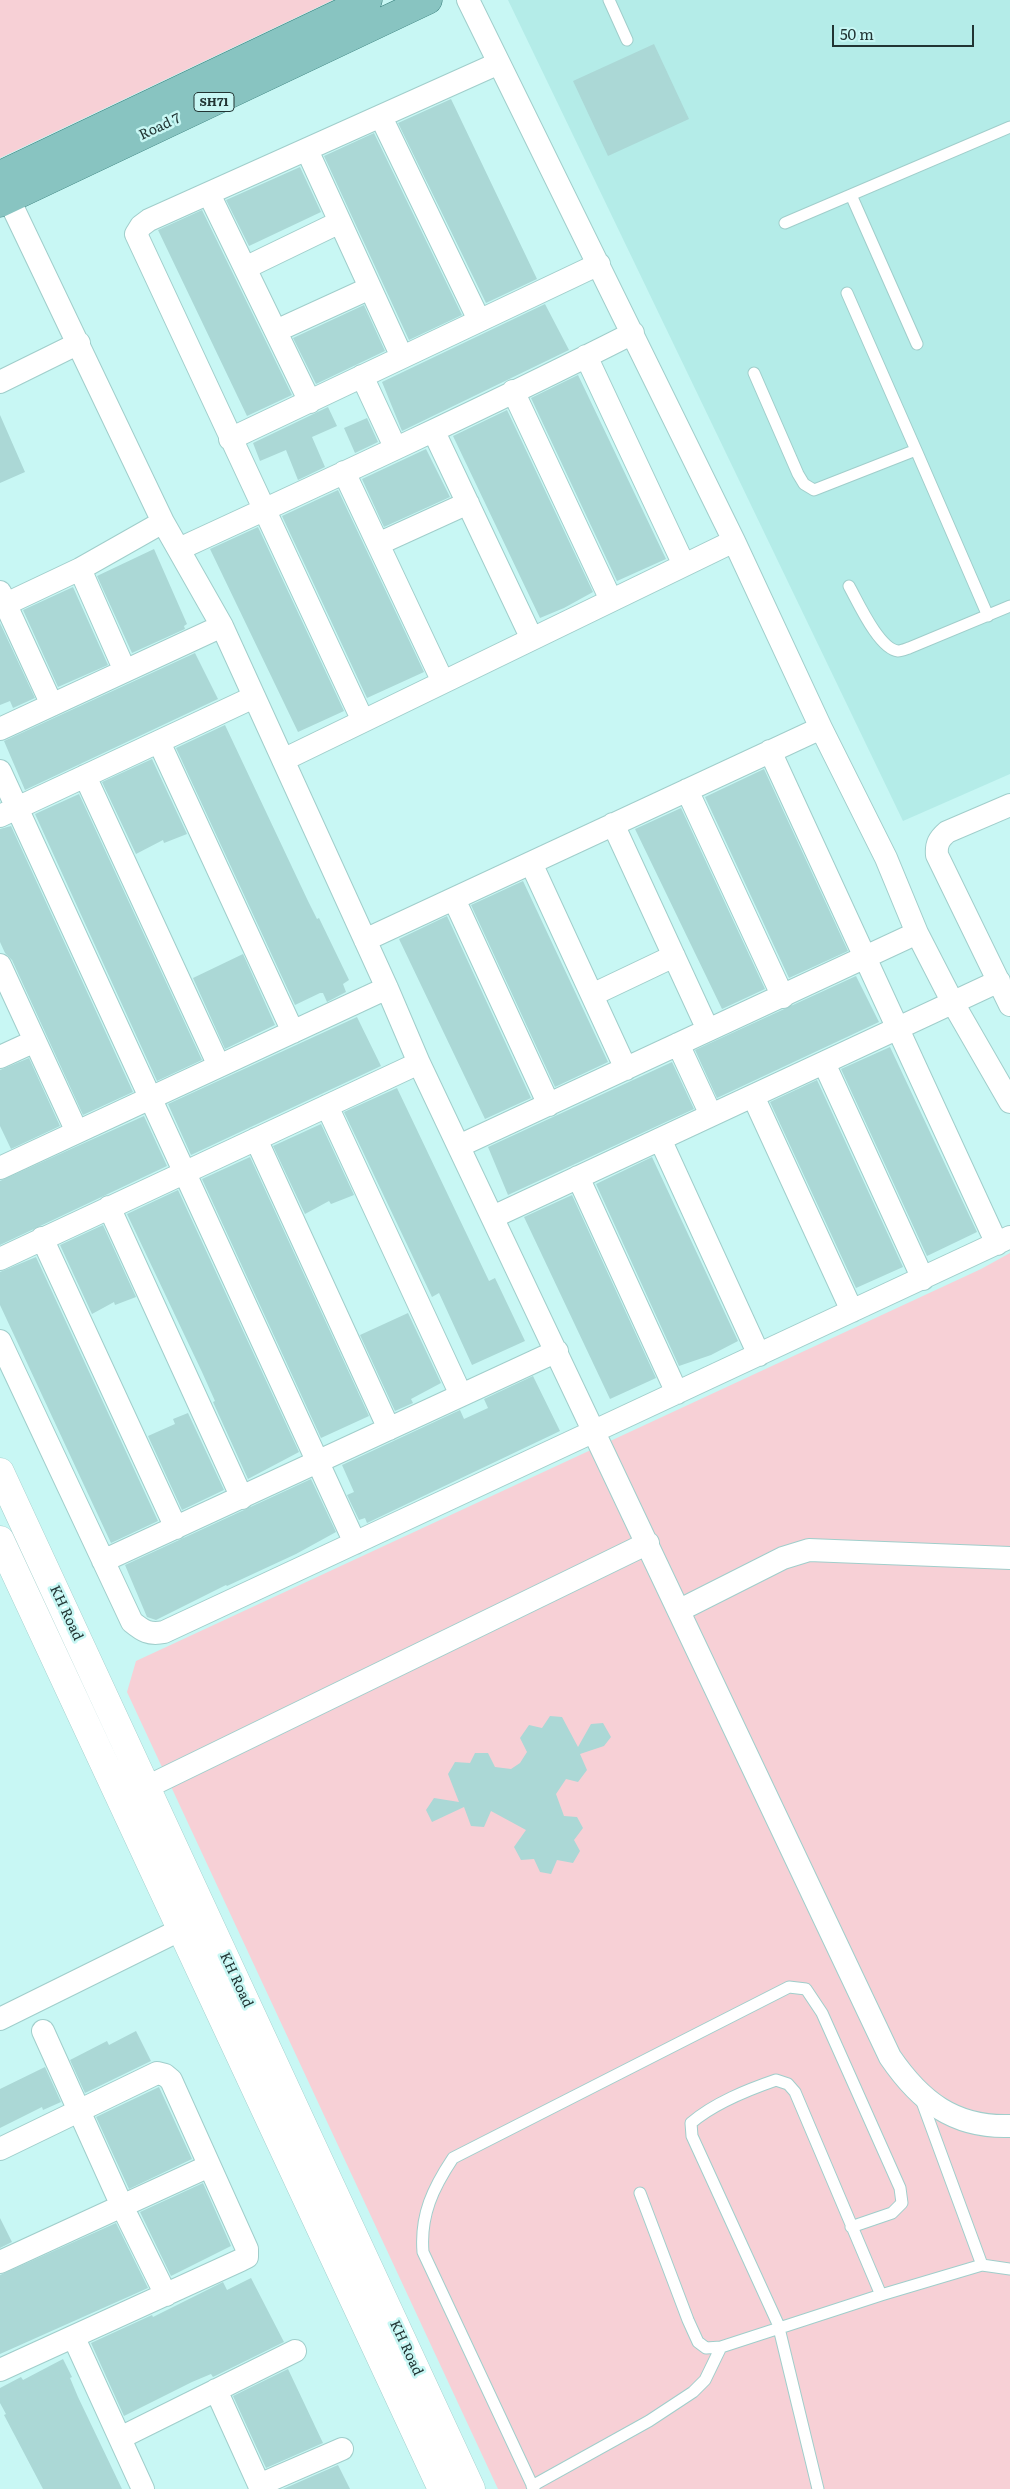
<!DOCTYPE html>
<style>
body{margin:0}
#map{position:relative;width:1010px;height:2489px;overflow:hidden;background:#c8f7f4;font-family:Literata,serif}
canvas{display:block}
.scale{position:absolute;left:832px;top:25px;width:142px;height:22px;box-sizing:border-box;border:2px solid #213433;border-top:0;padding-left:6px;font-size:15px;line-height:18px;white-space:nowrap;color:#213433;-webkit-text-stroke:4px #c8f7f4;paint-order:stroke}
</style>
<div id="map">
<canvas width="1010" height="2489"></canvas>
<div class="scale">50 m</div>
</div>
<script>
const c = document.querySelector('canvas').getContext('2d');
c.lineJoin = 'round';
function fill(path, color) {
  c.fillStyle = color;
  c.fill(path, 'evenodd');
}
function strokePath(path, color, width, dash) {
  c.strokeStyle = color;
  c.lineWidth = width;
  c.lineCap = dash ? 'butt' : 'round';
  c.setLineDash(dash || []);
  c.stroke(path);
}
function drawText(font, color, halo, rows, align = 'center') {
  c.font = font + ' Literata,serif';
  c.lineWidth = 5;
  c.setLineDash([]);
  c.textBaseline = 'middle';
  c.strokeStyle = halo;
  c.fillStyle = color;
  for (const [text, x, y, turn = 0] of rows) {
    c.save();
    c.translate(x, y);
    c.rotate((+turn || 0) * Math.PI / 180);
    c.textAlign = isNaN(turn) ? turn : align;
    if (halo) c.strokeText(text, 0, 0);
    c.fillText(text, 0, 0);
    c.restore();
  }
}
fill(new Path2D(`
 M508,0H1010V774L903,821Z`), '#b4ece8');
fill(new Path2D(`
 M0,0H333L0,158Z
 M1010,1253V2489H498L127,1692L136,1661L981,1269Z`), '#f7d0d6');
fill(new Path2D(`
 M654,44L689,119L608,156L573,81Z
 M451,99L537,279L486,303L398,123Z
 M374,133L462,315L409,340L324,156Z
 M300,167L321,212L249,246L226,200Z
 M202,210L292,395L247,416L158,230Z
 M545,304L569,350L402,431L382,382Z
 M364,305L385,351L316,384L293,338Z
 M578,375L666,559L617,581L531,398Z
 M328,407L337,426L312,437L325,467L298,480L286,450L260,461L253,443Z
 M507,410L593,592L564,608L540,618L453,436Z
 M0,415L25,472L0,483Z
 M367,418L378,442L355,453L344,428Z
 M426,449L450,497L384,527L362,479Z
 M338,490L424,672L367,698L282,516Z
 M258,527L344,711L298,732L210,549Z
 M154,549L187,624L184,626L185,629L132,653L97,576Z
 M73,587L108,665L58,687L23,610Z
 M0,623L35,698L13,708L10,701L0,705Z
 M195,653L218,699L25,790L4,741Z
 M225,725L308,901L317,919L319,918L349,980L343,984L346,992L327,1002L323,993H320L295,1005L176,748Z
 M152,759L187,834L164,843L163,840L136,854L102,782Z
 M764,769L848,951L789,978L705,797Z
 M79,794L202,1060L157,1081L35,814Z
 M681,808L765,989L722,1009L635,829Z
 M11,826L133,1092L83,1115L12,960L5,953L0,942V829Z
 M523,881L608,1062L555,1087L471,905Z
 M447,916L531,1098L485,1119L399,939Z
 M243,954L275,1025L225,1049L193,978Z
 M856,976L879,1022L717,1098L695,1050Z
 M357,1017L381,1066L191,1155L168,1104Z
 M890,1047L977,1232L927,1256L841,1069Z
 M29,1058L60,1126L11,1149L0,1126V1070Z
 M672,1062L694,1109L508,1195L488,1147Z
 M817,1080L903,1267L856,1288L770,1102Z
 M397,1088L489,1281L495,1278L525,1341L472,1365L439,1293L432,1297L344,1112Z
 M144,1116L167,1166L0,1245V1181Z
 M321,1124L354,1195L331,1204L329,1201L305,1214L273,1146Z
 M250,1157L369,1416L321,1438L202,1179Z
 M652,1157L738,1341L711,1355L679,1366L596,1184Z
 M178,1190L299,1452L248,1479L213,1402L215,1401L202,1372L127,1214Z
 M572,1195L656,1378L610,1399L524,1217Z
 M103,1225L136,1297L115,1305L114,1302L92,1314L60,1245Z
 M36,1257L158,1521L111,1543L0,1305V1272Z
 M408,1313L441,1383L411,1399L413,1403L395,1411L360,1335Z
 M533,1376L560,1431L367,1523L365,1518L359,1520L347,1495L354,1492L342,1465L460,1410L464,1419L488,1408L484,1399Z
 M188,1413L224,1490L182,1510L148,1436L175,1424L173,1419Z
 M311,1479L336,1532L296,1554L227,1586L226,1585L156,1620L147,1617L125,1565Z
 M550,1716L562,1717L578,1747L591,1724L603,1723L611,1737L604,1746L580,1754L587,1770L578,1782L566,1779L556,1794L564,1816L577,1817L583,1828L574,1840L580,1851L573,1863L557,1860L551,1874L540,1872L534,1859L521,1860L514,1847L526,1830L491,1811L484,1827L471,1826L464,1807L432,1822L426,1810L434,1798L459,1802L448,1774L455,1762L470,1763L475,1753H488L495,1767L511,1769L520,1763L527,1752L520,1738L529,1725L542,1728Z
 M136,2031L151,2061L85,2093L70,2060L107,2041L109,2045Z
 M45,2067L61,2102L43,2110L42,2107L0,2128V2089Z
 M159,2087L192,2159L129,2189L96,2117Z
 M203,2183L231,2246L171,2276L140,2212Z
 M0,2218L12,2242L0,2248Z
 M116,2223L148,2288L0,2354V2275Z
 M251,2278L284,2342L213,2377L211,2374L192,2382L124,2416L91,2343L152,2315L153,2317L223,2282L227,2290Z
 M63,2359L72,2377L70,2378L78,2397L122,2489H43L4,2415L6,2414L0,2403V2388L21,2377L23,2380Z
 M288,2369L323,2443L266,2468L233,2396Z
 M338,2465L350,2489H283Z`), '#abd8d6');
const lane = new Path2D(`
 M609,0L627,40
 M851,195L917,344
 M785,223L1010,127
 M847,293L916,450
 M754,373L798,474L804,484L814,490L916,450L988,616
 M849,586C858,602 879,649 898,651C901,651 906,649 909,648L1010,606
 M640,2193L688,2320L698,2342L706,2348L721,2347L881,2295
 M982,2265L1010,2269
 M532,2486L649,2421L693,2392L705,2380L721,2347
 M534,2489L423,2252C420,2215 433,2188 453,2158L789,1987L806,1989L822,2013L900,2188L902,2203L892,2213L851,2227
 M818,2489L778,2324L692,2136L691,2123C714,2103 747,2090 776,2080L788,2084L795,2092L881,2295L982,2265L921,2099`);
const street = new Path2D(`
 M468,0L734,541L821,728L886,858L917,933L953,1003L1010,1102
 M381,117L479,320
 M307,150L402,357
 M2,185L163,522L222,626L387,988L419,1063L890,2057C920,2101 954,2128 1010,2126
 M209,194L310,402
 M245,268L340,222
 M276,331L370,288
 M586,356L684,565
 M362,376L395,447
 M0,382L79,343
 M513,391L611,600
 M434,432L532,639
 M230,439L599,264
 M344,472L443,682
 M378,544L468,503
 M179,549C331,479 483,409 633,333
 M80,569L125,671
 M0,592L52,705
 M6,604L80,569L163,522
 M363,721L136,234L141,226L149,220L499,63
 M0,729L222,626
 M159,742L293,1032
 M770,751L997,1244
 M283,760L734,541
 M0,771L355,1543
 M85,776L219,1066
 M687,790L783,997
 M1010,805L947,832C939,839 936,844 937,855L1010,1005
 M0,816L254,697
 M613,824L708,1030
 M531,863L626,1069
 M454,899L549,1105
 M365,940L821,728
 M0,965L77,1132
 M592,995L674,956
 M678,1044L711,1115
 M0,1057L35,1041
 M824,1063L923,1279
 M753,1096L852,1311
 M327,1106L461,1395
 M256,1139L389,1429
 M660,1139L759,1355
 M459,1146L917,933
 M0,1168L387,988
 M578,1177L677,1393
 M109,1207L242,1498
 M493,1217L999,981
 M42,1238L176,1528
 M0,1259L419,1063
 M0,1341L132,1622C143,1631 149,1635 164,1632L1010,1237
 M103,1561L557,1351
 M680,1610L783,1558L809,1550L1010,1558
 M147,1787L648,1543
 M0,2019L196,1922
 M43,2031L122,2206L166,2295
 M0,2149L157,2073L165,2075L171,2080L247,2249V2257L241,2260L0,2370
 M0,2262L209,2166
 M74,2338L143,2489
 M216,2390L261,2489
 M120,2438L295,2351
 M259,2485L342,2449`);
const secondary = new Path2D(`
 M0,1472L471,2489
 M0,1540L442,2489`);
const primary = new Path2D(`
 M0,175L368,0
 M0,203L428,0`);
strokePath(lane, '#a0cecb', 13);
strokePath(street, '#a0cecb', 24);
strokePath(secondary, '#a0cecb', 29);
strokePath(primary, '#317875', 29);
strokePath(lane, '#fff', 11);
strokePath(street, '#fff', 22);
strokePath(secondary, '#fff', 28);
strokePath(primary, '#88c4c1', 28);
for (const [x, y, w] of [
 [214,102,40]
]) {
  const box = new Path2D();
  box.roundRect(x - w / 2, y - 9.5, w, 19, 4);
  c.fillStyle = '#c8f7f4';
  c.fill(box);
  strokePath(box, '#213433', 1);
}
drawText('bold 12px', '#213433', null, [
 ["SH71",214,102]
]);
drawText('14px', '#213433', '#c8f7f4', [
 ["Road 7",160,127,-25],
 ["KH Road",66,1613,65],
 ["KH Road",236,1980,65],
 ["KH Road",406,2348,65]
]);
</script>
